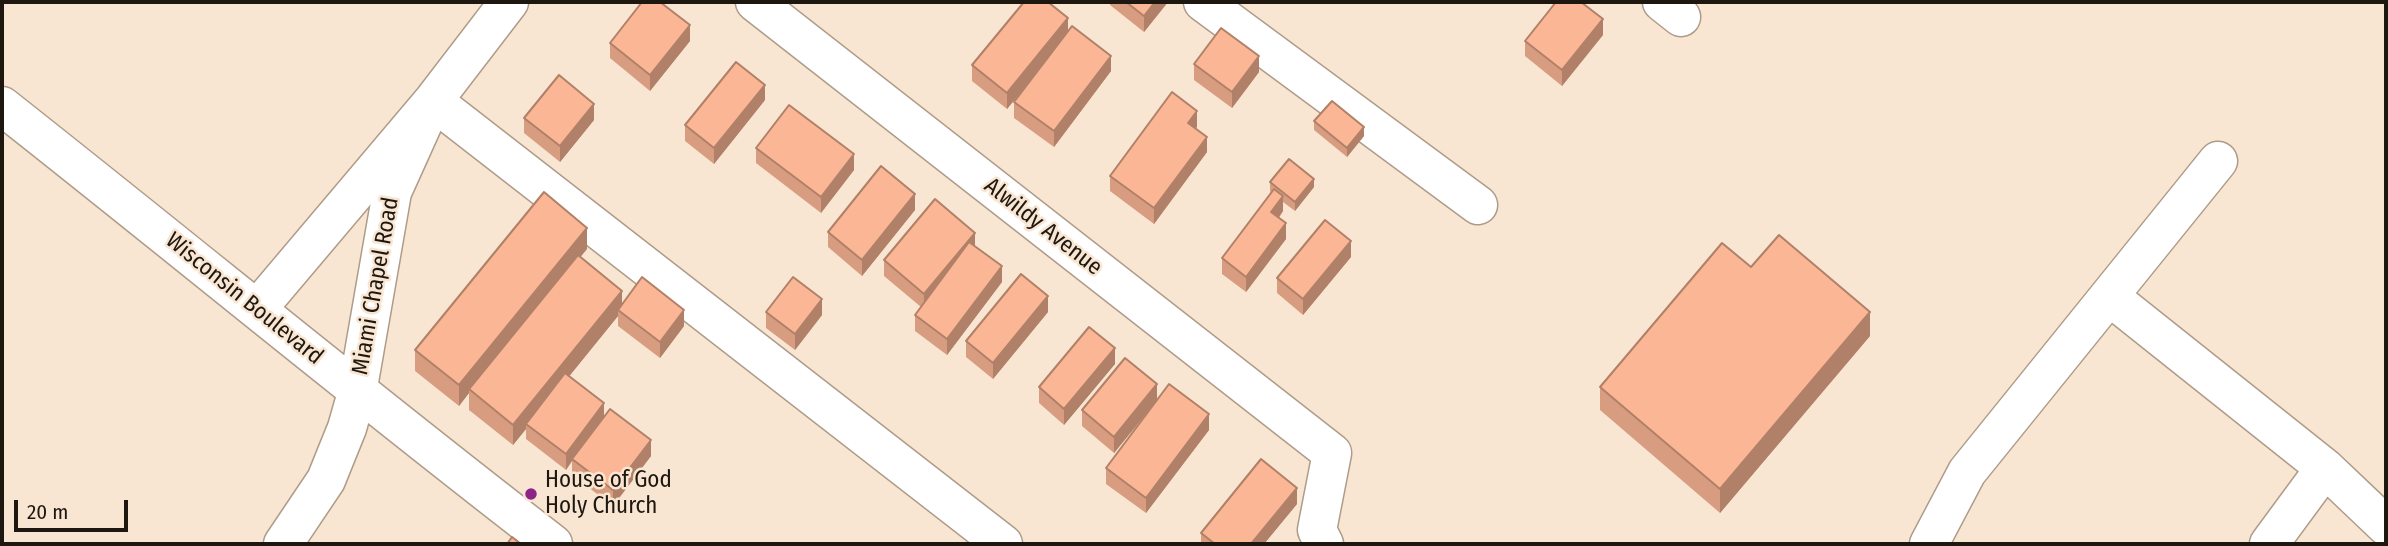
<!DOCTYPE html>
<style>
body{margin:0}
#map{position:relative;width:2388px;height:546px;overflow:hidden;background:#f9e6d2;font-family:"Fira Sans Condensed",sans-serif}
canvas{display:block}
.frame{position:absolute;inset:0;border:4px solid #1d1710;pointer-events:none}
.scale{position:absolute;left:14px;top:500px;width:114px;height:32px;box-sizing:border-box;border:4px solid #1d1710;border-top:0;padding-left:9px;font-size:21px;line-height:24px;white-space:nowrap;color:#1d1710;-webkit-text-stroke:5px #f9e6d2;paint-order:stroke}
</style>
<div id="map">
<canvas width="2388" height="546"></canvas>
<div class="frame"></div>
<div class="scale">20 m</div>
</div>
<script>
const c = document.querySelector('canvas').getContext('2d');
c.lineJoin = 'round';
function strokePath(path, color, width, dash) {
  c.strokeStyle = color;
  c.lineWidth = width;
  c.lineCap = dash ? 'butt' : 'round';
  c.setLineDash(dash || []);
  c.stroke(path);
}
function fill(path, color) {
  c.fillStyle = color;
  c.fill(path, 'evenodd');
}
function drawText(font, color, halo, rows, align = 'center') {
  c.font = font + ' "Fira Sans Condensed",sans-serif';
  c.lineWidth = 5;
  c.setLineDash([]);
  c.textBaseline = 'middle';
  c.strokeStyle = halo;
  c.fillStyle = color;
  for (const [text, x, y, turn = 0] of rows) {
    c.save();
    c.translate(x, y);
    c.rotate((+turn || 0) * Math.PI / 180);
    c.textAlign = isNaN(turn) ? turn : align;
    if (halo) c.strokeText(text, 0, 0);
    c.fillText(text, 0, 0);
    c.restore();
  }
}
const minor = new Path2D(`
 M755,2L1332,453L1317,530L1324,544
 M1203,2L1478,205
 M1662,2L1681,17
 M2,106C186,251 367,401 553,544
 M2109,296L2325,468L2386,526
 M258,308L433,101L1003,544
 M283,544L326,480L347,428L357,393L392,192L433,101L509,2
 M1929,544L1967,472L2218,161
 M2269,544L2325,468`);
strokePath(minor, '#ae9c8a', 41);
strokePath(minor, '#fff', 38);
fill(new Path2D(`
 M1110,2H1168L1144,32L1110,5Z
 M1068,31L1111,71L1054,147L1014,118V102L1030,81L1007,109L972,81V65Z
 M1603,35L1562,86L1525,56V41Z
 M690,41L650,91L610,58V43Z
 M1194,64L1259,72L1232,108L1194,80Z
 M765,100L714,164L685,141V125Z
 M524,118L594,120L560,162L524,133Z
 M1314,121L1364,136L1347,157L1314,130Z
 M1197,127L1196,128L1207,152L1154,224L1110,191V176Z
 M756,148L854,170L821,213L756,163Z
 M1270,182L1314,187L1295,211L1283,202V211L1279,218L1286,239L1246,292L1222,274V258L1271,192L1270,191Z
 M915,210L862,276L828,247V232Z
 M975,246L1002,282L947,355L915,331V315L921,307L884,276V260Z
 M587,249L580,257L622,305L684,326L660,358L618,326V316L569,376L604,416L651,456L613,506L572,475V461L566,470L526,439V429L513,445L469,410V393L459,406L415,371V350Z
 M1351,257L1303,315L1277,293V278Z
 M1751,267L1870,336L1720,513L1600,410V387Z
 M766,312L822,315L795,350L766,328Z
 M1048,312L993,379L966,357V341Z
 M1115,364L1064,425L1039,403V387Z
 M1157,400L1209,430L1146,513L1106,484V468L1153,406L1114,453L1082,426V410Z
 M1297,504L1264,544H1201V533Z`), '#d89d80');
fill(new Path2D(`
 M1155,2H1168L1144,32V16Z
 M1068,18V34L1007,109V93Z
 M1603,19V35L1562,86V70Z
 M690,25V41L650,91V75Z
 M1111,56V71L1054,147V131Z
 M1259,56V72L1232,108V92Z
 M765,85V100L714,164V148Z
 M594,104V120L560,162V146Z
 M1197,111V127L1188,138V123Z
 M1364,127V136L1347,157V148Z
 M1207,137V152L1154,224V208Z
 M854,154V170L821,213V197Z
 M1314,179V187L1295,211V202Z
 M915,194V210L862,276V260Z
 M1283,196V211L1271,228V212Z
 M1286,223V239L1246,292V277Z
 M587,228V249L471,391L469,389V393L459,406V385Z
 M975,233V249L924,309V294Z
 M1351,241V257L1303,315V299Z
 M1002,266V282L947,355V339Z
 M622,291V312L618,310V316L529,426L526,424V429L513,445V425Z
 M1048,296V312L993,379V363Z
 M822,299V315L795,350V334Z
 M684,310V326L660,358V342Z
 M1870,312V336L1720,513V489Z
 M1115,348V364L1064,425V409Z
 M1157,384V400L1114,453V437Z
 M604,403V419L572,459V461L566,470V454Z
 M1209,414V430L1146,513V498Z
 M651,440V456L613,506V490Z
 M1297,488V504L1264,544H1251Z`), '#b08068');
const building = new Path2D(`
 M642,2H660L690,25L650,75L610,43Z
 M1024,2H1048L1068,18L1007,93L972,65Z
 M1126,2H1155L1144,16Z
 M1556,2H1581L1603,19L1562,70L1525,41Z
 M1072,26L1111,56L1054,131L1014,102Z
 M1221,28L1259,56L1232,92L1194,64Z
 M736,62L765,85L714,148L685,125Z
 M559,75L594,104L560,146L524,118Z
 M1172,92L1197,111L1188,123L1207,137L1154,208L1110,176Z
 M1332,101L1364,127L1347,148L1314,121Z
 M789,105L854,154L821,197L756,148Z
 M1289,159L1314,179L1295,202L1270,182Z
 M881,166L915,194L862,260L828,232Z
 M1274,189L1283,196L1271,212L1286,223L1246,277L1222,258Z
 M544,192L587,228L459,385L415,350Z
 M935,199L975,233L924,294L884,260Z
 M1325,220L1351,241L1303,299L1277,278Z
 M1779,235L1870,312L1720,489L1600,387L1722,243L1751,267Z
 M969,242L1002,266L947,339L915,315Z
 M578,255L622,291L513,425L469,389Z
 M1021,274L1048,296L993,363L966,341Z
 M642,277L684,310L660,342L618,310Z
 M793,277L822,299L795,334L766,312Z
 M1089,327L1115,348L1064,409L1039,387Z
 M1125,358L1157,384L1114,437L1082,410Z
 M565,373L604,403L566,454L526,424Z
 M1169,384L1209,414L1146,498L1106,468Z
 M610,409L651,440L613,490L572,459Z
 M1261,459L1297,488L1251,544H1215L1201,533Z
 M512,537L521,544H507Z`);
fill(building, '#fbb795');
strokePath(building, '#b08068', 2);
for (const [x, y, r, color] of [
 [531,494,7,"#8c248a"]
]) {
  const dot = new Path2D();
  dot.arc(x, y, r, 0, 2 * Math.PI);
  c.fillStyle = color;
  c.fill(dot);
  strokePath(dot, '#f9e6d2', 2.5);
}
drawText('23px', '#1d1710', '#f9e6d2', [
 ["Alwildy Avenue",1043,227,38],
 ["Miami Chapel Road",376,286,-80],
 ["Wisconsin Boulevard",244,299,39]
]);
drawText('23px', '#1d1710', '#f9e6d2', [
 ["House of God",545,481],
 ["Holy Church",545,507]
], 'left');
</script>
